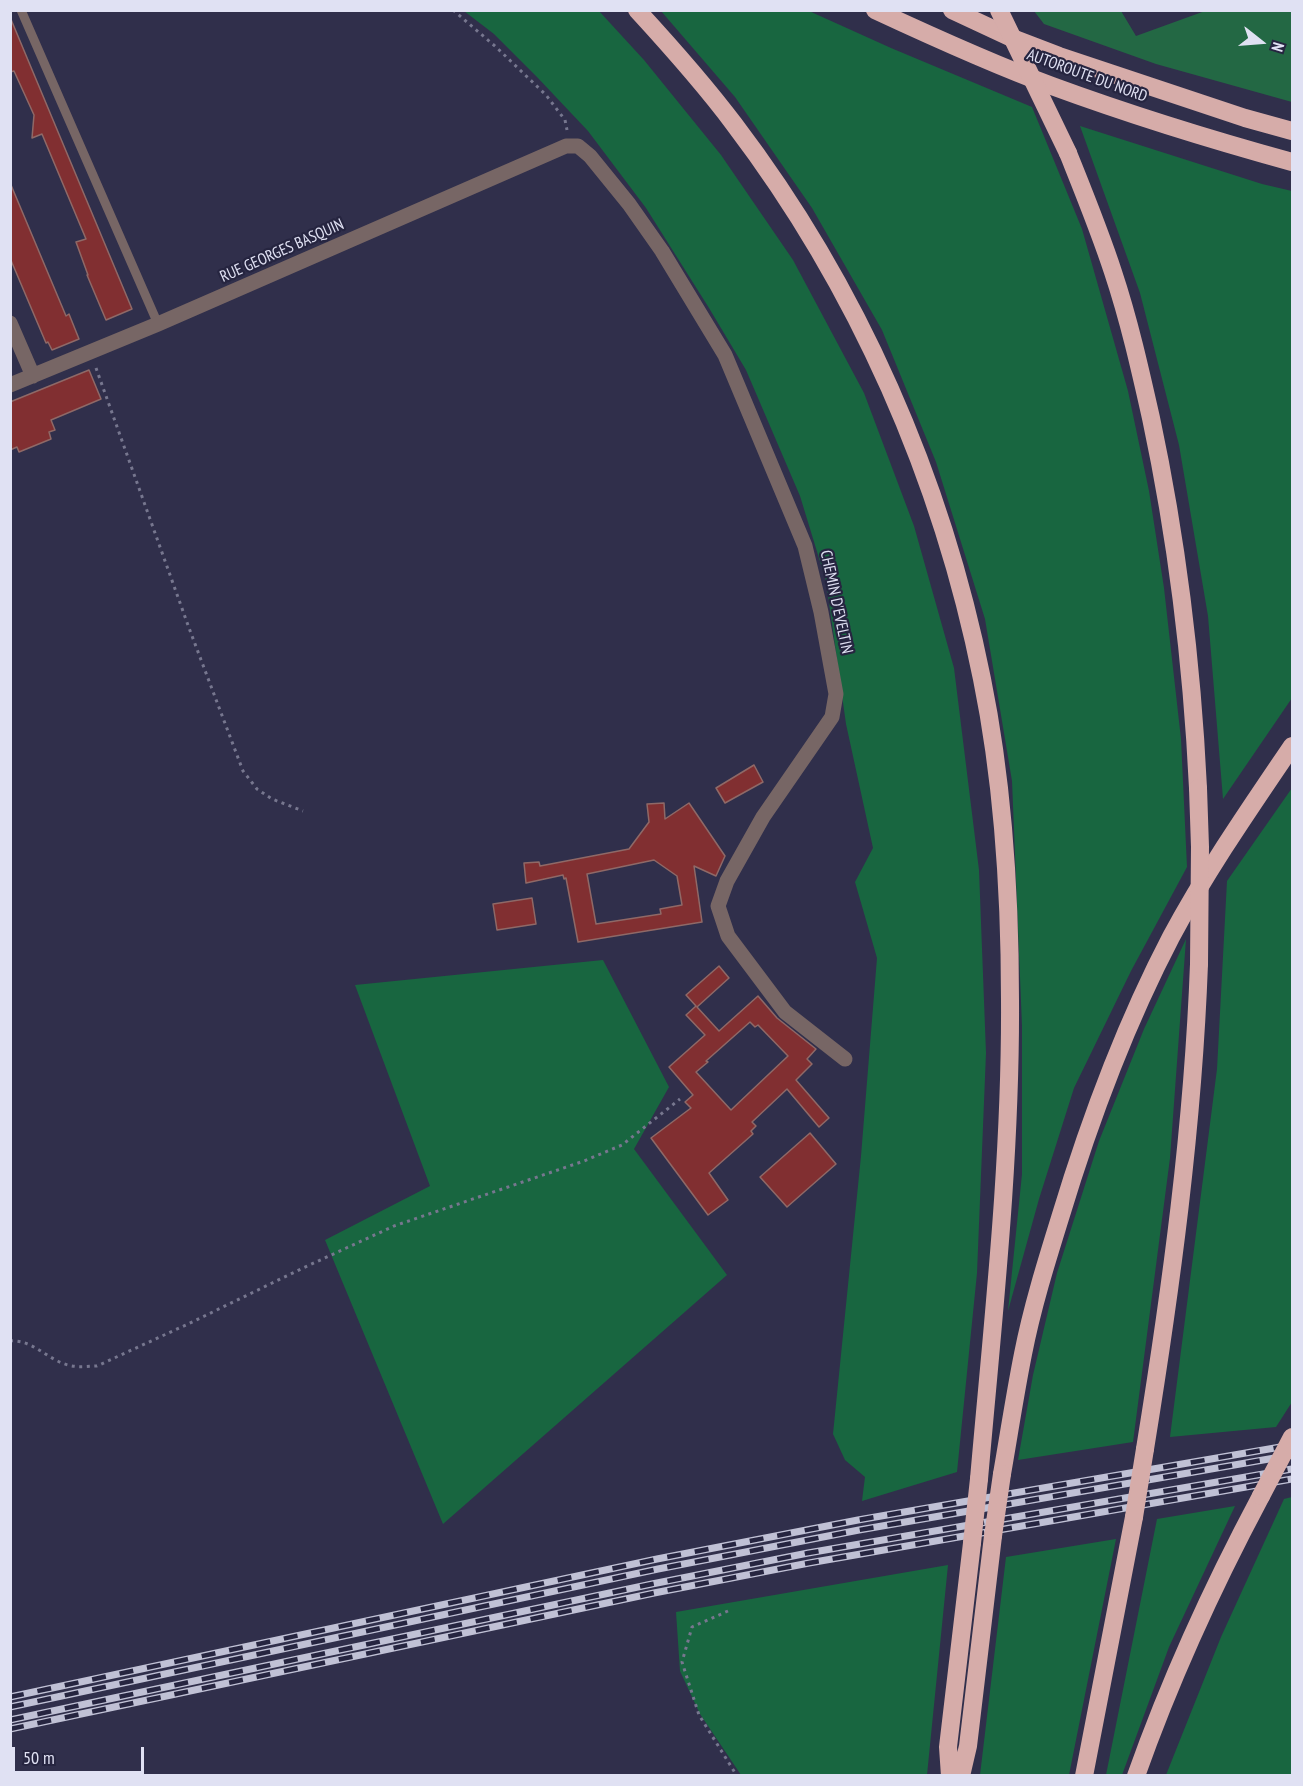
<!DOCTYPE html>
<style>
body{margin:0}
#map{position:relative;width:1303px;height:1786px;overflow:hidden;background:#302f4b;font-family:"PT Sans Narrow",sans-serif}
canvas{display:block}
.frame{position:absolute;inset:0;border:12px solid #e0e1f3;pointer-events:none}
.north{position:absolute;left:1231px;top:12px;width:60px;height:60px;-webkit-text-stroke:4px #262540;paint-order:stroke;rotate:107deg;font-size:16px;font-weight:700;line-height:24px;text-align:center;color:#e0e1f3}
.north::after{content:'';display:block;margin:auto;width:21px;height:27px;background:#e0e1f3;clip-path:polygon(50% 0,100% 100%,50% 72%,0 100%)}
.scale{position:absolute;left:12px;top:1747px;width:132px;height:27px;box-sizing:border-box;border:3px solid #e0e1f3;border-top:0;padding-left:8px;font-size:18px;line-height:21px;white-space:nowrap;color:#e0e1f3;-webkit-text-stroke:4px #262540;paint-order:stroke}
</style>
<div id="map">
<canvas width="1303" height="1786"></canvas>
<div class="frame"></div>
<div class="north">N</div>
<div class="scale">50 m</div>
</div>
<script>
const c = document.querySelector('canvas').getContext('2d');
c.lineJoin = 'round';
function fill(path, color) {
  c.fillStyle = color;
  c.fill(path, 'evenodd');
}
function strokePath(path, color, width, dash) {
  c.strokeStyle = color;
  c.lineWidth = width;
  c.lineCap = dash ? 'butt' : 'round';
  c.setLineDash(dash || []);
  c.stroke(path);
}
function drawText(font, color, halo, rows, align = 'center') {
  c.font = font + ' "PT Sans Narrow",sans-serif';
  c.lineWidth = 4.5;
  c.setLineDash([]);
  c.textBaseline = 'middle';
  c.strokeStyle = halo;
  c.fillStyle = color;
  for (const [text, x, y, turn = 0] of rows) {
    c.save();
    c.translate(x, y);
    c.rotate((+turn || 0) * Math.PI / 180);
    c.textAlign = isNaN(turn) ? turn : align;
    if (halo) c.strokeText(text, 0, 0);
    c.fillText(text, 0, 0);
    c.restore();
  }
}
fill(new Path2D(`
 M464,11H599L644,60L721,155L793,260L864,393L914,526L954,668L979,870L986,1053L977,1273L957,1472L862,1501L865,1477L845,1460L833,1434L861,1156L877,958L855,882L873,848L846,724L826,581L800,496L746,370L709,308L646,208L588,131L537,77L494,34Z
 M661,11H809L891,48L1032,107L1082,229L1128,391L1149,491L1164,588L1181,739L1187,867L1131,971L1074,1088L1039,1199L1008,1311L1022,1174V1026L1012,781L985,619L936,462L882,330L812,208L735,97Z
 M1080,126L1262,184L1292,191V698L1223,799L1208,616L1179,445L1140,293Z
 M1292,788V1402L1276,1427L1170,1437L1217,1069L1227,881Z
 M1186,939L1170,1158L1133,1442L1018,1460L1033,1375L1057,1273L1099,1141L1144,1029Z
 M603,960L669,1087L634,1149L727,1275L443,1524L325,1240L430,1186L355,985Z
 M1292,1497V1775H1166L1221,1637L1284,1499Z
 M1235,1506L1169,1647L1122,1775H1106L1157,1519Z
 M1116,1539L1069,1775H980L1006,1557Z
 M948,1565L927,1775H741L700,1714L680,1671L676,1612Z`), '#186640');
fill(new Path2D(`
 M1034,11H1121L1136,36L1205,11H1292V102L1156,64L1044,24Z`), '#236844');
const building = new Path2D(`
 M10,17L132,309L106,320L87,275H88L76,242L86,239L42,134L32,138L34,115L14,71L10,72Z
 M11,185L66,316L69,314L79,339L52,350L48,342L46,343L10,258Z
 M89,370L101,399L51,420L55,430L49,432L51,439L19,452L17,447L10,450V402Z
 M754,765L763,782L725,803L716,788Z
 M664,803L665,819L689,803L725,856L716,876L694,866L702,922L578,942L566,878L564,879L563,875L526,883L524,863L539,862L540,866L629,849L649,822L647,804ZM654,860L677,876L682,905L660,909L661,914L596,924L587,874Z
 M532,898L536,924L497,930L493,904Z
 M719,966L729,978L697,1007L719,1031L758,996L777,1018L816,1049L807,1059L812,1064L796,1080L829,1118L819,1127L787,1089L752,1122L756,1126L751,1131L753,1134L709,1173L728,1200L708,1215L651,1138L691,1108L685,1102L693,1095L669,1067L705,1035L686,1015L696,1006L686,995ZM750,1022L755,1027L758,1025L788,1056L731,1110L696,1072L708,1062L706,1061Z
 M810,1133L836,1164L787,1207L760,1177Z`);
fill(building, '#812f31');
strokePath(building, '#8f6967', 1.5);
strokePath(new Path2D(`
 M453,10L496,47L546,95L565,120L567,130
 M96,368L189,628L243,771L257,789L272,799L303,811
 M10,1341C32,1339 48,1360 68,1365C78,1368 88,1366 97,1366L188,1324L303,1268L394,1226L584,1161L622,1145L680,1099
 M728,1611L692,1627L682,1662L699,1715L737,1776`), '#77778f', 3, [3, 4.5]);
strokePath(new Path2D(`
 M21,10L158,324`), '#776665', 9);
strokePath(new Path2D(`
 M10,323L33,376
 M10,385L158,324L566,146H578L590,156L629,204L662,251L725,355L805,546L821,612L836,694L832,717L763,817L727,881L718,906L728,936L785,1012L845,1059`), '#776665', 15);
strokePath(new Path2D(`
 M637,10C671,47 704,84 734,124C858,287 942,479 982,679C1003,782 1010,895 1010,1000C1011,1160 993,1319 979,1479
 M875,10C933,37 992,64 1052,86C1131,115 1212,140 1292,162
 M952,10L1012,38L1059,56L1245,118L1292,131
 M1068,153C1084,193 1100,232 1113,272C1129,320 1140,369 1151,418C1177,540 1192,663 1198,788
 M1145,1449C1171,1289 1193,1127 1199,964
 M1002,1474C1009,1434 1015,1394 1023,1354C1032,1308 1046,1263 1060,1218C1089,1122 1124,1027 1171,937C1207,870 1250,808 1292,746
 M950,1776L948,1747L972,1543
 M961,1776L968,1746L993,1536
 M1084,1776L1134,1517
 M1136,1776C1170,1680 1213,1586 1261,1496`), '#d6aca9', 18);
const rail = new Path2D(`
 M10,1697L657,1559L858,1520L1292,1445
 M10,1707L658,1569L859,1530L1292,1455
 M10,1720L652,1584L808,1553L1292,1469
 M10,1729L654,1593L809,1563L1292,1479`);
strokePath(rail, '#c0c1d5', 7);
strokePath(rail, '#262540', 4.5, [14]);
strokePath(new Path2D(`
 M999,10L1068,153
 M1198,788L1200,847L1199,964
 M1261,1496L1292,1437
 M1134,1517L1145,1449
 M993,1536L1002,1474
 M972,1543L979,1479`), '#d6aca9', 18);
drawText('16px', '#e0e1f3', '#262540', [
 ["AUTOROUTE DU NORD",1087,76,20],
 ["RUE GEORGES BASQUIN",282,251,-24],
 ["CHEMIN D'EVELTIN",836,602,78]
]);
</script>
